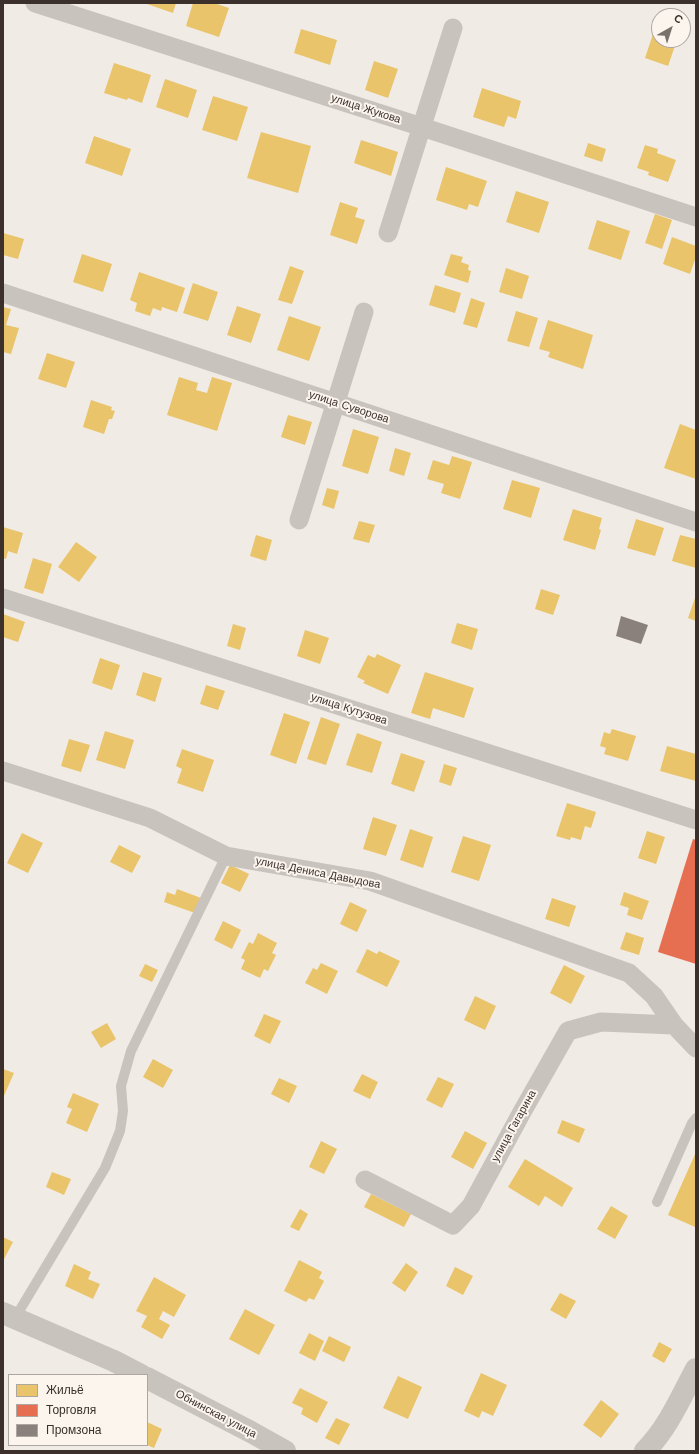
<!DOCTYPE html>
<meta charset="utf-8">
<style>
body{margin:0}
#map{position:relative;width:699px;height:1454px;overflow:hidden;background:#f0ebe5;font-family:"Work Sans",sans-serif}
canvas{display:block}
.frame{position:absolute;inset:0;border:4px solid #3b302b;pointer-events:none}
.legend{position:absolute;left:8px;top:1374px;width:140px;height:72px;box-sizing:border-box;background:#fbf5ee;border:1px solid #aea6a0;margin:0;padding:5px 7px;list-style:none;font-size:12px;color:#3b302b}
.legend li{display:flex;align-items:center;gap:8px;height:20px}
.legend b{width:20px;border:1px solid #aea6a0}
.north{position:absolute;left:651px;top:8px;width:40px;height:40px;box-sizing:border-box;background:#fbf5ee;border:1px solid #aea6a0;border-radius:50%;rotate:39deg;font-size:11px;font-weight:700;line-height:16px;text-align:center;color:#3b302b}
.north::after{content:'';display:block;margin:auto;width:14px;height:18px;background:#7a716c;clip-path:polygon(50% 0,100% 100%,50% 72%,0 100%)}
</style>
<div id="map">
<canvas width="699" height="1454"></canvas>
<div class="frame"></div>
<ul class="legend">
<li><b style="height:11px;background:#e9c46a"></b>Жильё</li>
<li><b style="height:11px;background:#e76f51"></b>Торговля</li>
<li><b style="height:11px;background:#8a817c"></b>Промзона</li>
</ul>
<div class="north">С</div>
</div>
<script>
const c = document.querySelector('canvas').getContext('2d');
c.lineJoin = 'round';
function fill(path, color) {
  c.fillStyle = color;
  c.fill(path, 'evenodd');
}
function strokePath(path, color, width, dash) {
  c.strokeStyle = color;
  c.lineWidth = width;
  c.lineCap = dash ? 'butt' : 'round';
  c.setLineDash(dash || []);
  c.stroke(path);
}
function drawText(font, color, halo, rows, align = 'center') {
  c.font = font + ' "Work Sans",sans-serif';
  c.lineWidth = 4;
  c.setLineDash([]);
  c.textBaseline = 'middle';
  c.strokeStyle = halo;
  c.fillStyle = color;
  for (const [text, x, y, turn = 0] of rows) {
    c.save();
    c.translate(x, y);
    c.rotate((+turn || 0) * Math.PI / 180);
    c.textAlign = isNaN(turn) ? turn : align;
    if (halo) c.strokeText(text, 0, 0);
    c.fillText(text, 0, 0);
    c.restore();
  }
}
fill(new Path2D(`
 M144,3H176L173,13Z
 M193,3H214L229,8L219,37L186,26Z
 M658,19L659,20V40H677L668,66L645,58Z
 M301,29L337,40L330,65L294,53Z
 M374,61L398,69L388,98L365,90Z
 M114,63L151,75L142,103L128,98L127,100L104,93Z
 M165,79L197,90L188,118L156,107Z
 M482,88L521,101L516,119L508,116L504,127L473,117Z
 M213,96L248,107L237,141L202,130Z
 M261,132L311,146L298,193L247,178Z
 M94,136L131,149L122,176L85,163Z
 M361,140L398,152L391,176L354,163Z
 M588,143L606,149L602,162L584,156Z
 M645,145L658,149L657,153L676,160L668,182L648,175L649,172L637,168Z
 M446,167L487,181L478,207L469,204L467,210L436,200Z
 M516,191L549,202L539,233L506,222Z
 M340,202L358,208L355,217L365,220L357,244L330,235Z
 M655,214L672,220L662,249L645,243Z
 M597,220L630,231L621,260L588,249Z
 M3,233L24,239L18,259L3,255Z
 M672,237L696,246V257L690,274L663,264Z
 M82,254L112,264L103,292L73,282Z
 M451,254L463,257L461,262L469,265L468,270L471,271L468,283L444,275Z
 M290,266L304,271L292,304L278,300Z
 M506,268L529,276L522,299L499,292Z
 M139,272L185,288L177,312L162,307L161,311L153,308L150,316L135,311L137,303L130,300Z
 M193,283L218,292L208,321L183,313Z
 M435,285L461,293L455,313L429,305Z
 M471,298L485,303L477,328L463,324Z
 M237,306L261,314L251,343L227,335Z
 M3,307L11,309L6,325L19,328L11,354L3,352Z
 M516,311L538,318L529,347L507,341Z
 M289,316L321,327L309,361L277,350Z
 M548,320L593,335L583,369L548,357L550,352L539,349Z
 M47,353L75,362L66,388L38,379Z
 M179,377L198,383L196,390L207,393L212,377L232,383L217,431L167,415Z
 M91,400L112,407L111,410L115,411L112,419H109L104,434L83,427Z
 M288,415L312,422L305,445L281,437Z
 M680,424L696,430V479L664,468Z
 M353,429L379,437L368,474L342,466Z
 M395,448L411,453L404,476L389,471Z
 M452,456L472,462L460,499L441,493L444,484L427,479L433,460L449,465Z
 M512,480L540,488L531,518L503,509Z
 M327,488L339,491L334,509L322,505Z
 M573,509L602,518L599,529L601,530L595,550L563,540Z
 M636,519L664,528L655,556L627,548Z
 M359,521L375,525L369,543L353,539Z
 M3,527L23,533L17,554L8,551L6,559L3,558Z
 M256,535L272,540L266,561L250,556Z
 M680,535L696,539V568L672,561Z
 M76,542L97,557L79,582L58,567Z
 M33,558L52,564L43,594L24,588Z
 M541,589L560,595L553,615L535,609Z
 M696,595V621L688,618Z
 M3,614L25,622L18,642L3,637Z
 M457,623L478,629L472,650L451,643Z
 M233,624L246,628L240,650L227,646Z
 M305,630L329,638L320,664L297,656Z
 M377,654L401,665L388,694L363,683L365,681L357,677L368,655L375,658Z
 M100,658L120,665L112,690L92,683Z
 M143,672L162,678L155,702L136,695Z
 M425,672L474,688L464,718L433,708L430,719L411,713Z
 M206,685L225,691L218,710L200,704Z
 M284,713L310,722L296,764L270,755Z
 M321,717L340,724L326,765L307,759Z
 M612,729L636,736L628,761L604,754L606,748L600,746L604,732L610,734Z
 M105,731L134,740L125,769L96,760Z
 M357,733L382,742L372,773L346,765Z
 M69,739L90,745L81,772L61,766Z
 M667,746L696,754V781L660,771Z
 M182,749L214,760L203,792L177,783L182,769L176,766Z
 M401,753L425,761L414,792L391,784Z
 M444,764L457,768L451,786L439,782Z
 M567,803L596,812L591,828L585,826L581,840L571,837L570,840L556,836Z
 M373,817L397,825L386,856L363,849Z
 M410,829L433,837L423,868L400,860Z
 M647,831L665,837L656,864L638,858Z
 M22,833L43,843L28,873L7,863Z
 M463,836L491,845L479,881L451,872Z
 M119,845L141,856L132,873L110,862Z
 M230,865L249,874L240,892L221,883Z
 M177,889L201,898L195,913L164,902L167,892L175,895Z
 M624,892L649,901L642,920L627,915L629,908L620,905Z
 M552,898L576,906L569,927L545,919Z
 M350,902L367,910L357,932L340,924Z
 M223,921L241,930L232,949L214,940Z
 M626,932L644,938L639,955L620,949Z
 M258,933L277,943L272,953L276,955L268,971L264,969L260,978L241,969L245,960L241,958L249,942L253,944Z
 M367,949L377,954L379,951L400,961L387,987L356,972Z
 M321,963L338,971L327,994L305,983L313,968L317,970Z
 M145,964L158,970L152,982L139,976Z
 M564,965L585,976L571,1004L550,993Z
 M475,996L496,1006L485,1030L464,1020Z
 M264,1014L281,1021L270,1044L254,1036Z
 M107,1023L116,1039L101,1048L91,1032Z
 M153,1059L173,1070L163,1088L143,1077Z
 M3,1069L14,1073L3,1098Z
 M362,1074L378,1082L370,1099L353,1091Z
 M438,1077L454,1084L442,1108L426,1100Z
 M279,1078L297,1086L289,1103L271,1094Z
 M73,1093L99,1104L87,1132L66,1123L72,1109L67,1107Z
 M562,1120L585,1129L579,1143L557,1133Z
 M465,1131L487,1143L473,1169L451,1157Z
 M321,1141L337,1149L324,1174L309,1167Z
 M696,1152V1225L695,1227L668,1215Z
 M525,1159L573,1188L562,1207L545,1196L539,1206L508,1187Z
 M52,1172L71,1179L64,1195L46,1187Z
 M371,1194L411,1214L404,1227L364,1207Z
 M611,1206L628,1216L615,1239L597,1229Z
 M300,1209L308,1214L299,1231L290,1227Z
 M3,1237L13,1242L3,1261Z
 M299,1260L322,1272L319,1278L324,1281L314,1300L309,1298L306,1302L284,1291Z
 M406,1263L418,1272L405,1292L392,1283Z
 M74,1264L91,1272L88,1279L100,1284L93,1299L65,1286Z
 M455,1267L473,1276L463,1295L446,1286Z
 M154,1277L186,1295L174,1317L163,1311L159,1319L170,1325L162,1339L141,1327L147,1316L136,1311Z
 M560,1293L576,1301L566,1319L550,1310Z
 M245,1309L275,1325L259,1355L229,1339Z
 M309,1333L324,1341L315,1361L299,1353Z
 M329,1336L351,1347L344,1362L322,1351Z
 M659,1342L672,1349L664,1363L652,1356Z
 M481,1373L507,1385L493,1416L482,1411L479,1418L464,1411Z
 M398,1376L422,1387L408,1419L383,1408Z
 M300,1388L328,1402L317,1423L301,1414L303,1408L292,1403Z
 M601,1400L619,1414L601,1438L583,1425Z
 M336,1418L350,1424L339,1445L325,1438Z
 M147,1422L162,1429L154,1448L147,1445Z`), '#e9c46a');
fill(new Path2D(`
 M693,839L696,840V964L658,952Z`), '#e76f51');
fill(new Path2D(`
 M621,616L648,625L641,644L616,636Z`), '#8a817c');
strokePath(new Path2D(`
 M657,1202L692,1123L696,1118
 M15,1318L105,1168L120,1131L123,1111L121,1086L131,1051L226,856`), '#c9c3be', 10);
strokePath(new Path2D(`
 M35,3L422,127L696,217
 M388,233L453,28
 M3,293L696,522
 M299,520L364,312
 M3,598L696,820
 M3,771L150,818L226,856L370,881L629,973L654,996L674,1025L696,1048
 M365,1180L453,1225L471,1206L522,1112L568,1031L601,1022L674,1025`), '#c9c3be', 19);
strokePath(new Path2D(`
 M3,1313L114,1361L141,1375
 M147,1378L251,1432L285,1451
 M645,1451C668,1428 681,1397 696,1369`), '#c9c3be', 22);
drawText('11px', '#3b302b', '#fbf5ee', [
 ["улица Жукова",366,109,18],
 ["улица Суворова",349,407,18],
 ["улица Кутузова",349,709,18],
 ["улица Дениса Давыдова",318,873,11],
 ["улица Гагарина",514,1126,-61],
 ["Обнинская улица",216,1414,28]
]);
</script>
